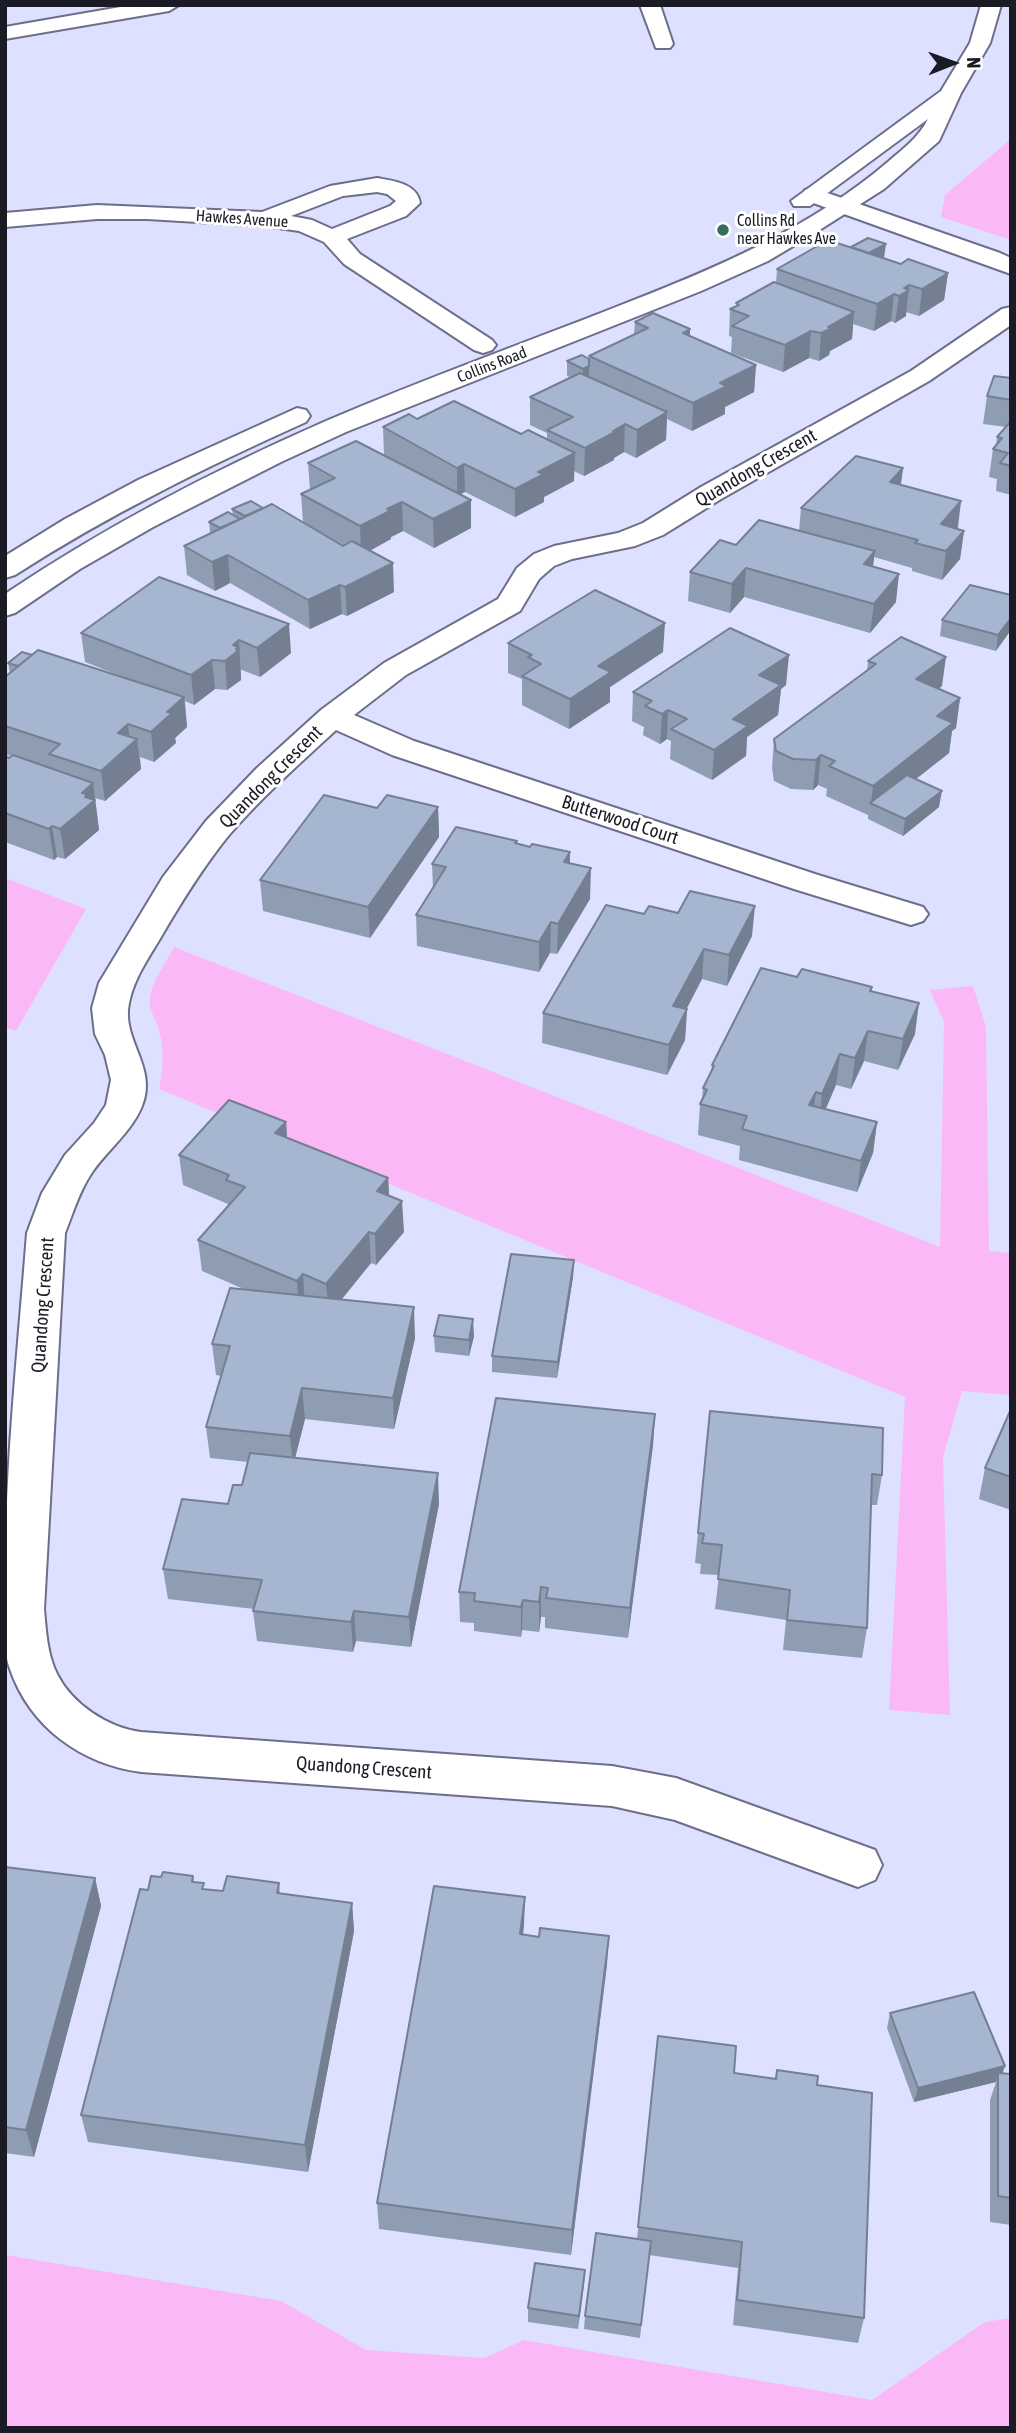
<!DOCTYPE html>
<style>
body{margin:0}
#map{position:relative;width:1016px;height:2433px;overflow:hidden;background:#dee0ff;font-family:"Asap Condensed",sans-serif}
canvas{display:block}
.frame{position:absolute;inset:0;border:7px solid #1a1b25;pointer-events:none}
.north{position:absolute;left:918px;top:28px;width:70px;height:70px;-webkit-text-stroke:5px #fff;paint-order:stroke;rotate:89deg;font-size:19px;font-weight:700;line-height:28px;text-align:center;color:#1a1b25}
.north::after{content:'';display:block;margin:auto;width:24px;height:32px;background:#1a1b25;clip-path:polygon(50% 0,100% 100%,50% 72%,0 100%)}
</style>
<div id="map">
<canvas width="1016" height="2433"></canvas>
<div class="frame"></div>
<div class="north">N</div>
</div>
<script>
const c = document.querySelector('canvas').getContext('2d');
c.lineJoin = 'round';
function fill(path, color) {
  c.fillStyle = color;
  c.fill(path, 'evenodd');
}
function strokePath(path, color, width, dash) {
  c.strokeStyle = color;
  c.lineWidth = width;
  c.lineCap = dash ? 'butt' : 'round';
  c.setLineDash(dash || []);
  c.stroke(path);
}
function drawText(font, color, halo, rows, align = 'center') {
  c.font = font + ' "Asap Condensed",sans-serif';
  c.lineWidth = 6;
  c.setLineDash([]);
  c.textBaseline = 'middle';
  c.strokeStyle = halo;
  c.fillStyle = color;
  for (const [text, x, y, turn = 0] of rows) {
    c.save();
    c.translate(x, y);
    c.rotate((+turn || 0) * Math.PI / 180);
    c.textAlign = isNaN(turn) ? turn : align;
    if (halo) c.strokeText(text, 0, 0);
    c.fillText(text, 0, 0);
    c.restore();
  }
}
fill(new Path2D(`
 M1011,139V240L941,217L945,195Z
 M5,878L86,909L16,1031L5,1027Z
 M174,947L940,1247L944,1022L930,990L973,986L986,1027L989,1251L1011,1253V1395L962,1391L943,1457L950,1715L889,1710L905,1397L159,1089C163,1071 164,1052 160,1034C157,1019 146,1009 151,992C155,977 167,961 174,947Z
 M5,2255L281,2301L366,2350L484,2358L524,2340L872,2400L985,2322L1011,2318V2428H5Z`), '#fab8f7');
const street = new Path2D(`
 M132,5H179L169,11L5,39V27Z
 M640,5H660L673,44L670,48H656Z
 M377,178C393,181 417,183 420,203L406,216L347,239L360,254L492,340L496,345L492,350L483,353L474,350L344,264L324,242L299,231L265,226L147,219H97L5,227V213L97,205L262,212L330,186ZM377,192L387,194L396,201L390,206L332,229L312,220L291,216L343,196Z
 M813,188L1000,253L1011,258V274L805,200L802,195L805,190Z
 M1011,307V325L929,381L721,499L663,535L635,546L572,559L554,566L539,579L520,611L406,675L354,715L414,741L818,875L923,907L928,914L923,921L911,925L794,889L392,755L336,730C299,764 262,797 229,835C203,867 182,901 161,937C148,959 134,978 129,1003C121,1040 158,1067 142,1106C131,1133 106,1151 91,1174C79,1192 73,1213 65,1233L44,1609C46,1630 47,1654 57,1674C72,1704 108,1728 141,1732L612,1766L676,1778L875,1850L882,1865L875,1880L858,1887L675,1820L612,1806L141,1772C81,1764 30,1727 10,1669C1,1644 5,1612 5,1585C5,1467 18,1350 27,1233L42,1193L65,1155L94,1123L106,1105L111,1080L105,1055L95,1034L92,1008L99,983L163,877L206,821L257,768L321,710L384,663L498,599L517,568L534,554L554,546L618,533L643,523L701,487L911,371L1002,309Z`);
const secondary = new Path2D(`
 M981,5H1001L990,43L961,93L939,141L884,189L810,236L768,261L701,291L346,432L281,462L153,527L80,569L15,613L5,616V594C106,526 214,470 326,421C421,380 519,345 616,307C712,270 810,229 889,161C904,148 919,137 928,119L810,206H794L791,201L941,91L970,43Z
 M297,408L306,410L310,416L306,422C206,467 108,515 15,575L5,578V556L65,519L138,480Z`);
strokePath(street, '#6d6e89', 4);
strokePath(secondary, '#6d6e89', 4);
fill(street, '#fff');
fill(secondary, '#fff');
fill(new Path2D(`
 M884,258L901,264L948,273L944,300L919,316L906,312V316L895,323L891,321L874,331L853,324L852,339L830,351L829,355L819,361L809,358L783,372L731,353L732,337L729,336L730,309L736,306V303L776,283L777,269Z
 M635,322L690,329V336L756,365L754,392L725,407V414L692,431L667,419L666,440L636,458L624,452L614,458V460L584,476L574,471V481L544,497V502L515,517L465,492L460,494L471,500V528L434,548L403,531L391,537V539L370,551L394,592L347,616L342,614L310,629L230,583L215,591L187,575L184,546L210,533L209,522L233,515L232,509L263,508L303,522L301,494L310,490L308,463L384,455L383,427L417,419L521,434L547,440V433L530,425V397L570,377L567,376V361L589,359V356L634,334Z
 M1011,378V495L996,491L997,479L989,477L993,449L996,446L997,437L1006,427L983,424L987,396Z
 M903,468L901,485L961,501L958,529L964,531L960,559L942,580L912,571V568L874,557L873,566L896,602L870,633L744,597L730,613L688,601L690,572L736,545L799,531L801,508Z
 M159,577L291,653L260,677L242,670H241V680L227,690L215,689L194,705L185,701L187,727L175,738L176,743L154,762L140,757L141,769L105,801L95,798L99,830L65,859L57,857L54,860L5,842V756L9,758L11,756L5,754V677L10,673L8,663L32,655L128,679L85,662L81,633Z
 M1011,595L996,651L940,636L942,620Z
 M508,643L663,652L610,687V702L569,729L522,705V679L508,673Z
 M868,661L942,686L938,689L960,698L956,728L952,731L949,753L916,779L939,807L903,836L868,819V815L826,796L827,789L818,785L813,790L791,789L774,781L772,768L774,739L867,671Z
 M786,685L781,689L778,715L747,737L746,756L712,780L670,759L671,741L667,739L660,744L643,735L644,727L632,721L633,692Z
 M438,807L439,837L370,938L263,911L260,880L377,808Z
 M517,841V844L570,864L590,899L557,954L550,953L539,972L417,946L416,915L433,889L432,864Z
 M644,914L752,936L727,986L702,979L686,1009H687L685,1040L667,1075L542,1043L543,1013Z
 M797,977L872,987V992L915,1034L898,1070L864,1061L851,1089L836,1085L825,1109L877,1122L873,1153L857,1192L739,1160L740,1146L698,1135L700,1104L702,1100L703,1088L711,1071L712,1065Z
 M286,1122L287,1138L388,1178L389,1196L404,1232L376,1265L371,1263L341,1300L415,1338L394,1429L305,1419L295,1458L439,1504L411,1647L356,1641L353,1652L257,1641L253,1611L254,1609L168,1599L163,1569L228,1504L242,1485L248,1462L210,1458L206,1427L221,1376L216,1375L212,1344L246,1290L202,1271L198,1240L228,1205V1204L183,1185L179,1155Z
 M574,1260L573,1277L557,1378L492,1372V1356Z
 M434,1336H474L469,1356L435,1352Z
 M1011,1409V1510L979,1499L985,1468Z
 M710,1411L882,1475L877,1505H871L867,1628L862,1658L783,1650L786,1620L715,1609L719,1575L700,1574L701,1564L695,1563Z
 M655,1414L653,1445L628,1638L545,1628V1617H541L539,1632L522,1630L521,1637L474,1631V1623L460,1622L459,1592Z
 M5,1867L95,1878L101,1906L34,2157L5,2153Z
 M193,1876L194,1882L205,1890L223,1891L279,1883L280,1893L352,1903L354,1931L308,2172L88,2142L81,2115L161,1877Z
 M525,1897L523,1934L607,1964L571,2255L379,2229L377,2203Z
 M890,2013L1003,2073L1011,2074V2225L990,2222V2100L996,2082L914,2102L887,2028Z
 M658,2036L734,2073L775,2079L777,2070L817,2085L864,2318L858,2343L733,2325L738,2268L649,2255L640,2338L584,2329L585,2316L637,2239Z
 M585,2270L578,2329L528,2322V2308Z`), '#8f9db3');
fill(new Path2D(`
 M886,244L884,258L868,254Z
 M948,273L944,300L919,316L922,289Z
 M909,285L906,316L895,323L899,296L904,288Z
 M894,294L891,321L874,331L877,304Z
 M854,312L852,339L830,351L829,355L819,361L821,333L828,327Z
 M690,329L689,356L683,333Z
 M811,331L809,358L783,372L785,345Z
 M756,365L754,392L725,407V414L692,431L693,403L720,383Z
 M589,366V381L583,383V369Z
 M667,412L666,440L636,458L637,430Z
 M625,424L624,452L614,458V460L584,476L585,448Z
 M575,453L574,481L544,497V502L515,517V489L538,472Z
 M464,464L465,492L457,496V468Z
 M903,468L899,496L890,482Z
 M471,500V528L434,548L433,519Z
 M961,501L957,530L941,524Z
 M402,502L403,531L391,537V539L361,555L360,526L387,509Z
 M964,531L960,559L942,580L946,551Z
 M875,551L871,580L864,564Z
 M228,555L230,583L215,591L212,562Z
 M393,563L394,592L347,616L345,587Z
 M746,568L744,597L730,613L732,584Z
 M899,574L896,602L870,633L874,604Z
 M340,585L342,614L310,629L308,600Z
 M1011,618V630L996,651L998,635Z
 M665,623L663,652L610,687V702L569,729L570,699L598,666Z
 M289,624L291,653L260,677L257,648Z
 M239,640L241,680L227,690L225,661L233,645Z
 M789,655L786,685L781,689L778,715L747,737L746,756L712,780L714,750L759,675Z
 M946,657L942,686L912,709L916,679Z
 M212,660L215,689L194,705L191,675Z
 M184,697L187,727L175,738L176,743L154,762L151,732L167,712Z
 M960,698L956,728L952,731L949,753L880,807L871,803L873,786L937,716Z
 M668,710L667,739L660,744L662,714Z
 M128,724L130,745L137,739L141,769L105,801L101,771L118,733Z
 M821,755L818,785L813,790L816,760Z
 M93,783L99,830L65,859L60,829L82,793Z
 M942,791L939,807L903,836L905,819Z
 M438,807L439,837L370,938L368,907Z
 M52,826L57,857L54,860L49,829Z
 M570,852V883L564,862Z
 M591,868L590,899L557,954L558,924Z
 M755,906L752,936L727,986L729,955Z
 M551,922L550,953L539,972V942Z
 M704,949L702,979L672,1037L673,1006Z
 M919,1003L915,1034L898,1070L903,1039Z
 M687,1009L685,1040L667,1075L669,1045Z
 M868,1031L864,1061L851,1089L855,1058Z
 M840,1054L836,1085L819,1125L822,1094Z
 M816,1092L812,1123L809,1105Z
 M286,1122L288,1152L275,1133Z
 M877,1122L873,1153L857,1192L861,1161Z
 M388,1178L390,1209L377,1191Z
 M402,1201L404,1232L376,1265L375,1234Z
 M369,1232L371,1263L329,1315L326,1284Z
 M574,1260L573,1277L557,1378L558,1362Z
 M303,1274L305,1305L299,1312L297,1281Z
 M414,1307L415,1338L394,1429L393,1398Z
 M473,1319L474,1336L469,1356V1340Z
 M302,1388L305,1419L293,1466L290,1436Z
 M655,1414L653,1445L628,1638L630,1608Z
 M438,1473L439,1504L411,1647L409,1617Z
 M541,1587V1617L539,1632V1602Z
 M523,1600L522,1630L521,1637V1607Z
 M354,1611L356,1641L353,1652L351,1622Z
 M95,1878L101,1906L34,2157L26,2130Z
 M525,1897L524,1925L520,1962V1934Z
 M352,1903L354,1931L308,2172L305,2145Z
 M609,1936L607,1964L571,2255L572,2230Z
 M1005,2066L1000,2081L998,2073L996,2082L914,2102L918,2088Z
 M585,2270L584,2284L578,2329L579,2316Z`), '#747f92');
const building = new Path2D(`
 M868,238L886,244L869,253L851,247Z
 M828,240L901,264L908,259L948,273L922,289L909,285L904,288L909,290L899,296L894,294L877,304L777,269Z
 M774,282L854,312L828,327L832,328L821,333L811,331L785,345L732,326L749,316L730,309L739,305L736,303Z
 M653,313L690,329L683,333L756,365L720,383L727,386L693,403L589,356L648,328L635,322Z
 M582,355L589,359V366L583,369L567,361Z
 M580,373L667,412L637,430L625,424L613,431L615,432L585,448L547,430L573,417L530,397Z
 M994,376L1011,378V400L987,396Z
 M454,401L521,434L528,430L575,453L538,472L544,474L515,489L464,464L457,468L383,427L409,414L417,419Z
 M1011,421V466L1000,463L1008,453L993,449L1002,438L997,437Z
 M356,441L471,500L433,519L402,502L387,509L390,511L360,526L301,494L335,478L308,463Z
 M856,456L903,468L890,482L961,501L941,524L964,531L946,551L915,543L918,540L801,508Z
 M251,501L263,508L245,516L232,509Z
 M272,504L343,546L352,541L393,563L345,587L340,585L308,600L228,555L212,562L184,546Z
 M228,512L240,519L220,528L209,522Z
 M759,520L875,551L864,564L899,574L874,604L746,568L732,584L690,572L720,540L736,545Z
 M159,577L289,624L257,648L239,640L233,645L238,647L236,649L239,650L225,661L212,660L191,675L81,633Z
 M970,585L1011,595V618L998,635L942,620Z
 M595,590L665,623L598,666L611,672L570,699L522,676L541,664L528,657L532,655L508,643Z
 M730,628L789,655L759,675L781,685L733,719L748,726L714,750L671,729L687,719L668,710L662,714L645,706L652,701L633,692Z
 M901,637L946,657L916,679L960,698L937,716L953,723L873,786L829,766L835,761L821,755L816,760L793,759L776,751L774,739L876,664L868,661Z
 M38,650L184,697L167,712L172,713L151,732L128,724L118,733L137,739L101,771L49,754L60,744L5,726V677Z
 M22,652L32,655L18,666L8,663Z
 M13,755L93,783L82,793L87,794L85,797L95,800L60,829L52,826L49,829L5,813V756L9,758Z
 M907,775L942,791L905,819L870,803Z
 M324,795L377,808L387,795L438,807L368,907L260,880Z
 M456,827L517,841L515,843L530,847L532,844L570,852L564,862L591,868L558,924L551,922L539,942L416,915L446,867L432,864Z
 M690,891L755,906L729,955L704,949L673,1006L687,1009L669,1045L543,1013L606,905L644,914L649,906L678,913Z
 M761,968L797,977L802,969L872,987L870,991L919,1003L903,1039L868,1031L855,1058L840,1054L822,1094L816,1092L809,1105L877,1122L861,1161L742,1129L747,1116L700,1104L707,1090L703,1088L714,1066L712,1065Z
 M229,1100L286,1122L275,1133L388,1178L377,1191L402,1201L375,1234L369,1232L326,1284L303,1274L297,1281L198,1240L245,1187L226,1180L229,1175L179,1155Z
 M511,1254L574,1260L558,1362L492,1356Z
 M230,1288L414,1307L393,1398L302,1388L290,1436L206,1427L230,1346L212,1344Z
 M439,1315L473,1319L469,1340L434,1336Z
 M496,1398L655,1414L630,1608L546,1598L548,1588L541,1587L539,1602L523,1600L521,1607L474,1601L475,1593L459,1592Z
 M1011,1409V1477L985,1468Z
 M710,1411L883,1428L882,1475L872,1474L867,1628L787,1620L790,1590L718,1579L722,1545L702,1543L704,1534L698,1533Z
 M250,1453L438,1473L409,1617L354,1611L351,1622L253,1611L262,1580L163,1569L182,1499L228,1504L233,1485H242Z
 M5,1867L95,1878L26,2130L5,2127Z
 M163,1872L193,1876L192,1882L204,1883L202,1889L223,1891L227,1876L279,1883L277,1893L352,1903L305,2145L81,2115L140,1889L148,1890L151,1876L161,1877Z
 M434,1886L525,1897L520,1934L539,1937L540,1928L609,1936L572,2230L377,2203Z
 M974,1992L1005,2066L918,2088L890,2013Z
 M658,2036L736,2046L734,2073L776,2079L777,2070L818,2076L817,2085L872,2093L864,2318L737,2300L742,2242L638,2227Z
 M998,2073L1011,2074V2198L998,2196Z
 M596,2233L651,2241L641,2325L585,2316Z
 M535,2263L585,2270L579,2316L528,2308Z`);
fill(building, '#a6b6d0');
strokePath(building, '#747f92', 2);
for (const [x, y, r, color] of [
 [723,230,7,"#33705c"]
]) {
  const dot = new Path2D();
  dot.arc(x, y, r, 0, 2 * Math.PI);
  c.fillStyle = color;
  c.fill(dot);
  strokePath(dot, '#fff', 2.5);
}
drawText('16px', '#1a1b25', '#fff', [
 ["Hawkes Avenue",242,219,4],
 ["Collins Road",492,365,-21]
]);
drawText('16px', '#1a1b25', '#fff', [
 ["Collins Rd",737,221],
 ["near Hawkes Ave",737,239]
], 'left');
drawText('19px', '#1a1b25', '#fff', [
 ["Quandong Crescent",756,468,-30],
 ["Quandong Crescent",271,777,-45],
 ["Butterwood Court",620,820,18],
 ["Quandong Crescent",43,1305,-86],
 ["Quandong Crescent",364,1768,4]
]);
</script>
